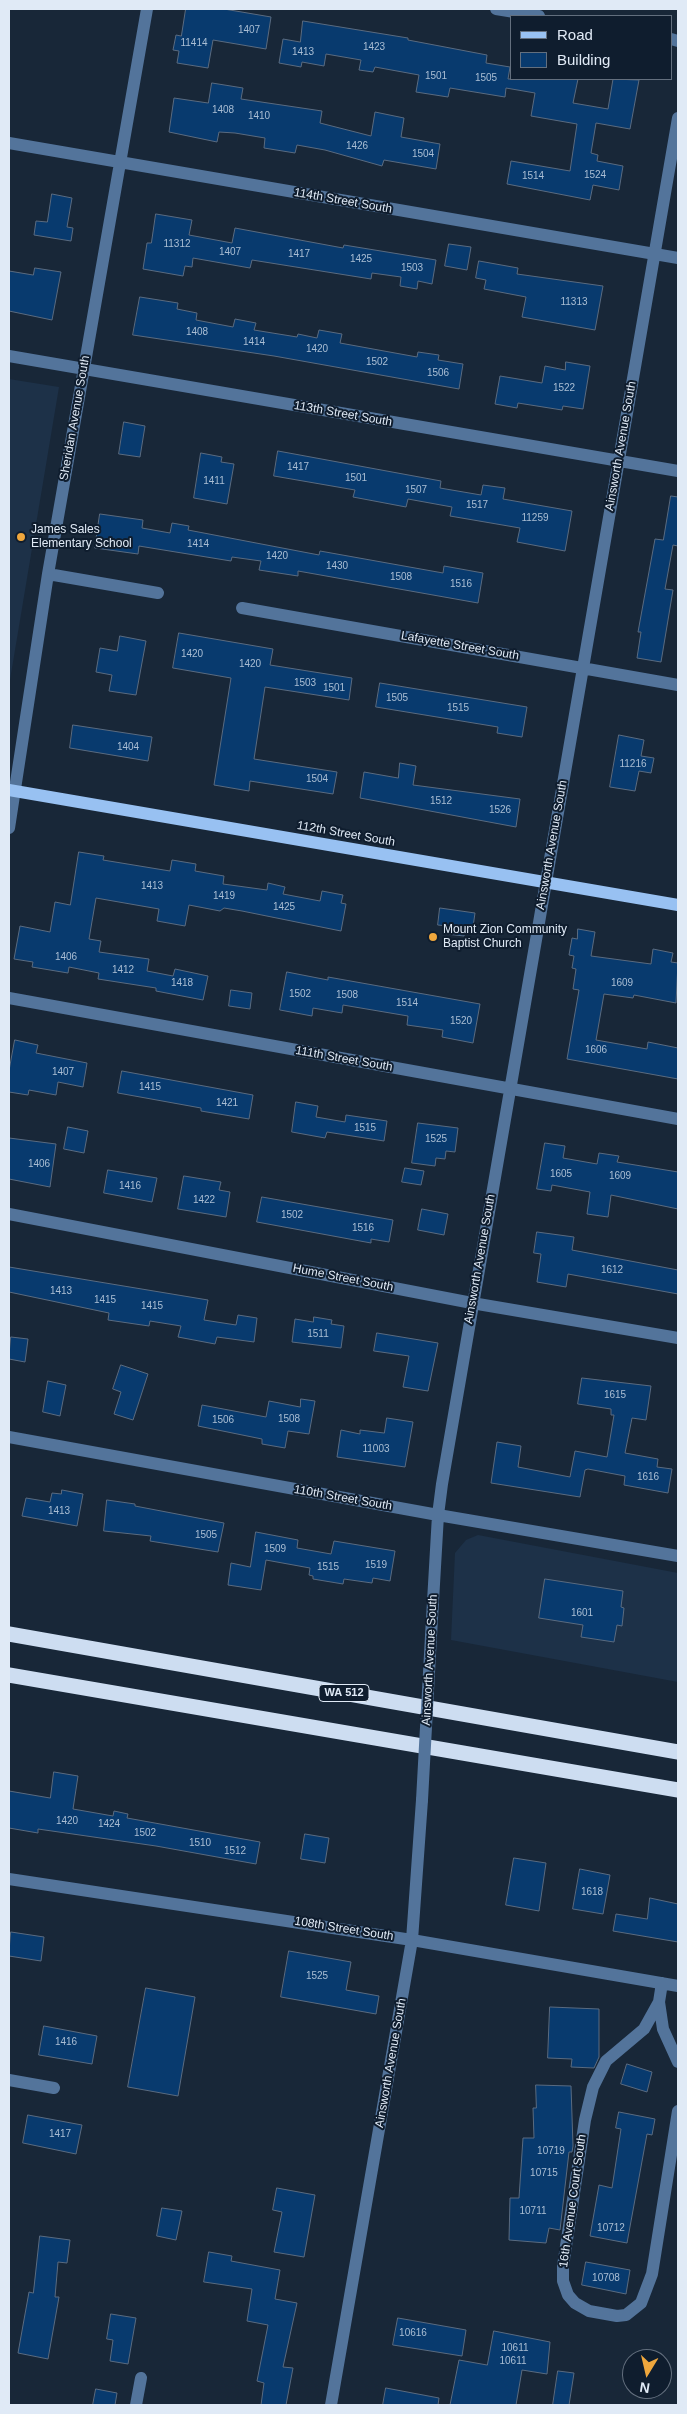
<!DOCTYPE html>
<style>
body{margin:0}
#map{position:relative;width:687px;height:2414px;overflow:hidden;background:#182738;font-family:Arial,sans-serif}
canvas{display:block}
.frame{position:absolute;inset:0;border:10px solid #e0eaf6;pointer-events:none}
.legend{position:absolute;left:510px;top:15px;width:162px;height:65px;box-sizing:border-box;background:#0f1d2e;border:1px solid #636f7e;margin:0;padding:6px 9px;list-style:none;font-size:15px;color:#e0eaf6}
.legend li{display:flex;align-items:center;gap:10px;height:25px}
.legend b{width:25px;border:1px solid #636f7e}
.north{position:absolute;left:622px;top:2349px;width:50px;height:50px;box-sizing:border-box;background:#0f1d2e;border:1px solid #636f7e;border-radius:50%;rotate:189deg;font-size:14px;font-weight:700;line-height:20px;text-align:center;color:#e0eaf6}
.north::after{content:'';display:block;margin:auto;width:18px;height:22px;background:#efa73d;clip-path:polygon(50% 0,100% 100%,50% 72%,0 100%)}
</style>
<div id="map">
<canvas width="687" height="2414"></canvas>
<div class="frame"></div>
<ul class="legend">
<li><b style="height:6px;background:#98c1f2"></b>Road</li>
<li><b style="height:14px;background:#083a6e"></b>Building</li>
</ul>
<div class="north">N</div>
</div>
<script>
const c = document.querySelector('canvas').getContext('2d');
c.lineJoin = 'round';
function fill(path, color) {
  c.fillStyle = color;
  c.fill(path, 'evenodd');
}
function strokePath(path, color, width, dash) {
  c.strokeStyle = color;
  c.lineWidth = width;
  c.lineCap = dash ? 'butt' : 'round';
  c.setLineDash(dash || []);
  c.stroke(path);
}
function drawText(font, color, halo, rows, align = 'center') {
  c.font = font + ' Arial,sans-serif';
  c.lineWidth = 4;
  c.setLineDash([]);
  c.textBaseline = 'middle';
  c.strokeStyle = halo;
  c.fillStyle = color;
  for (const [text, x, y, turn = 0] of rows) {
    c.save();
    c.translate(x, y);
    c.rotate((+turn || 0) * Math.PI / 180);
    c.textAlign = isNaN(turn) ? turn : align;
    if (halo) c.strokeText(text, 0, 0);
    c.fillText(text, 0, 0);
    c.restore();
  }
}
fill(new Path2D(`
 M9,379L59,387L9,686Z
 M478,1535L678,1573V1682L451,1640L455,1553L466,1540Z`), '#1d3148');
const building = new Path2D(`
 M186,9H224L271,17L266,49L213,40L208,68L177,63L179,51L173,50L176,35L181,36Z
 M303,21L408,38V40L487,55L486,63L510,67L508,79H578L573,103L608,109L613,79L639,80L630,129L596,123L591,153L598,155L597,161L623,166L619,190L593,185L590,200L507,184L511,161L570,171L577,124L531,116L535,93L506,88L505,97L450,88L448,97L416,92L419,75L375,67L373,72L359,70L361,60L326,54L324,66L302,62L301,67L279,63L283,39L300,42Z
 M212,83L243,88L241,99L322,111L320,123L371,136L375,112L404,118L401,137L440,144L436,169L384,160L382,166L325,150L297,145L295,153L264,148L265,138L235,133L219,132L217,142L169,132L174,98L208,103Z
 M52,194L72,198L67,227L73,228L71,241L34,235L36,221L47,222Z
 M156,214L192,220L189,235L232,243L235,228L343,248L344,245L436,260L432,284L418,281L417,289L400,286L401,277L372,273L371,279L252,260L250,268L193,258L192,267L185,266L183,276L143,269L147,243H151Z
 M449,244L471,247L467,270L445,266Z
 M479,261L518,268L517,274L603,286L595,330L522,317L526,297L484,289L486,280L476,278Z
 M35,268L61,272L52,320L9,311V271L33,275Z
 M140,297L178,303L177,309L197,313L196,320L233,327L235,319L256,323L254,330L297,337L298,334L317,338L319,330L342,334L340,343L417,357L418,352L439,355L438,360L463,364L459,389L274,356L133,335Z
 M566,362L590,366L583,409L563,406L562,410L518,403L517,408L495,404L500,376L542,383L545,366L565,370Z
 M124,422L145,426L140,457L119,454Z
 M278,451L441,481L440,488L481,495L483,485L505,488L503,499L572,511L565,551L517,542L520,528L450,516L452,507L408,499L406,507L353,497L355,490L274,476Z
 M201,453L222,457L221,462L234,464L227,504L194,498Z
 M671,496L678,497V546L673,545L665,589L673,590L661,662L637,658L641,632H638L655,539L663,540Z
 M100,514L143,520L142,528L170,533L172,523L189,526L188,530L319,555L320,551L443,573L444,566L483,573L478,603L298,571V576L259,570L261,561L232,557L231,561L139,546L138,554L95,548Z
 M179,633L273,649L270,665L352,678L349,700L265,687L254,759L337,772L333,794L250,781L249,791L214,785L231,678L173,668Z
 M120,636L146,641L136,695L109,691L112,675L96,672L100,648L117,651Z
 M380,683L527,707L522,737L497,733L498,727L376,707Z
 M73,725L152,737L148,761L70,748Z
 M619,735L644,740L641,756L654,758L651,773L639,771L635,791L610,787Z
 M400,763L416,766L413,785L520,799L516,827L360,798L364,772L398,778Z
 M79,852L104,856L103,860L170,871L172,860L196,864L195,871L224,876L223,884L267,890L268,883L285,887L283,894L320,901L322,891L343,895L341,903L346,904L341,931L242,911L224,908L220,911L189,905L185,926L157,921L159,909L96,898L89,939L101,941L99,952L149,959L147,971L173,976L175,969L208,976L203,1000L156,991V988L98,979L99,973L69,967L68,973L32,967L33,962L14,959L20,926L50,932L55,902L70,905Z
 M440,908L475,913L473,927L466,926L464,936L446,934L447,926L438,925Z
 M578,929L595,932L591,956L651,964L653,949L673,953L671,962L678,963L676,1003L634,995L633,998L604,994L596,1040L647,1049L648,1042L678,1048V1079L567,1059L579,990L573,989L576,969L572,968L574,956L569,955L572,938L577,939Z
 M287,972L328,980V977L480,1004L473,1043L442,1037L443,1030L407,1025L408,1016L343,1005L342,1013L313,1008L312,1016L280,1010Z
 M231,990L252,993L250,1009L229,1006Z
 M15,1040L38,1045L36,1053L87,1063L83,1087L58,1082L56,1095L29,1090L28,1095L9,1092V1071Z
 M122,1071L253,1095L249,1119L201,1111V1108L118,1093Z
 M296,1102L318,1106L316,1117L345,1122L346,1115L387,1121L384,1141L327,1132L325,1138L292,1132Z
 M418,1123L458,1128L455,1152L446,1151L445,1159L436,1158L435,1166L412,1163Z
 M68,1127L88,1131L84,1153L64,1149Z
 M9,1138L56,1144L50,1187L9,1179Z
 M545,1143L565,1146L563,1158L597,1164L599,1153L619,1156L617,1162L678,1172V1209L611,1195L608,1217L587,1214L590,1192L552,1185L551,1191L537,1189Z
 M405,1168L424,1171L421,1185L402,1182Z
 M108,1170L157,1178L152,1202L104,1193Z
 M184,1176L221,1182L219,1190L230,1192L226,1217L178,1209Z
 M262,1197L393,1220L389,1242L371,1239V1243L257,1222Z
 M422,1209L448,1214L444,1235L418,1230Z
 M537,1232L574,1237L572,1250L678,1270V1294L568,1274L566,1287L537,1282L541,1254L534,1253Z
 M9,1267L208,1300L204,1320L236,1325L238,1315L257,1318L254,1342L217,1337L215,1344L178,1337L181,1326L150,1321L149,1326L108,1320L109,1313L9,1292Z
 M314,1317L332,1320L331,1324L344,1326L341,1348L292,1342L295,1319L313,1322Z
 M377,1333L438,1343L428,1391L403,1387L409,1356L374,1351Z
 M11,1337L28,1339L25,1362L9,1359Z
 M121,1365L148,1374L133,1420L114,1414L121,1392L113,1389Z
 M582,1378L651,1386L646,1420L632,1418L625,1453L658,1459L657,1467L672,1469L668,1493L624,1485L625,1476L588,1469L585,1470L580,1497L491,1483L497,1442L521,1446L518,1467L570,1477L575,1451L607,1457L614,1415H611V1409L578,1404Z
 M48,1381L66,1385L60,1416L43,1412Z
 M301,1399L315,1401L309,1434L288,1431L285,1448L262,1444V1439L198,1426L202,1405L266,1417L269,1401L300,1407Z
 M387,1418L413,1422L405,1467L337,1457L341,1430L360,1434V1430L384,1433Z
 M62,1490L83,1494L77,1526L22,1516L26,1498L50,1502L52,1493L61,1494Z
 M107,1500L135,1504V1506L224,1523L218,1552L150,1541L151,1536L104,1531Z
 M256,1532L298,1540L297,1548L331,1554L334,1541L395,1551L390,1581L373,1578L372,1583L344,1579L343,1584L313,1579V1576L309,1575L310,1568L266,1560L261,1590L228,1585L231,1563L250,1567Z
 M545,1579L623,1591L621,1607L624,1608L622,1626L617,1625L614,1642L581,1637L583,1625L539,1618Z
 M54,1772L78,1776L73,1809L113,1816L114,1811L128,1814L127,1818L260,1842L256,1864L156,1846L38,1829V1833L9,1828V1791L50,1798Z
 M305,1834L329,1838L325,1863L301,1859Z
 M514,1858L546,1863L539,1911L506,1905Z
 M580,1869L610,1875L603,1914L573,1909Z
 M650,1898L678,1904V1942L613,1931L616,1914L647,1919Z
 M11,1932L44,1937L41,1961L9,1956Z
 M289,1951L351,1962L346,1990L379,1996L376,2014L281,1997Z
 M146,1988L195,1997L178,2096L128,2087Z
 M550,2007L599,2009V2057L594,2068L571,2067L572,2059L548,2058Z
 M44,2026L97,2036L92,2064L39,2055Z
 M627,2064L652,2072L647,2092L621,2084Z
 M536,2085L571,2086L573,2146L572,2152H569L560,2230L549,2228L546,2243L509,2240L510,2198H519L523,2138H534L533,2108H536Z
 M619,2112L655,2119L652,2135L647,2134L627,2243L590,2236L599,2185L612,2188L621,2129L616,2128Z
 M28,2115L82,2125L76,2154L23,2143Z
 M277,2188L315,2195L304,2257L274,2252L282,2212L273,2210Z
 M162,2208L182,2211L176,2240L157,2236Z
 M40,2236L70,2240L67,2263L58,2262L55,2297H59L48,2359L18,2353L29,2292L33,2293Z
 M209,2252L232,2256L231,2261L280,2270L275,2299L297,2303L283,2367L293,2368L286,2405H261L264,2383L257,2381L268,2325L247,2321L252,2289L204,2282Z
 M586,2262L630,2270L626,2294L582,2285Z
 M111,2314L136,2318L128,2364L110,2361L113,2340L107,2339Z
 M398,2318L466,2330L462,2356L393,2345Z
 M494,2331L550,2342L547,2374L522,2370L516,2405H450L459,2360L487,2365Z
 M558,2371L574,2373L569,2405H553Z
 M386,2388L439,2398L438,2405H383Z
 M96,2389L117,2393L115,2405H93Z`);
fill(building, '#083a6e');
strokePath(building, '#5a6b80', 1);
strokePath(new Path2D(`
 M496,9L539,16
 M671,39L678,41
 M9,143L678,258
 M9,356L678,471
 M48,574L158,593
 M242,608L678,685
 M9,828L48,574L147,9
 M9,998L678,1119
 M9,1214L472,1303L678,1338
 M9,1437L438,1515L678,1556
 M431,1636L438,1515L442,1484L678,118
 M9,1879L412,1940L678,1986
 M662,1983L659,2002L644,2029L606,2061L593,2087L585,2120L563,2266V2281L568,2295L575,2303L589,2311L617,2316L626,2315L641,2303L652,2274L678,2111
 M659,2002L663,2029L678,2062
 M9,2080L54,2088
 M136,2405L141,2378
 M331,2405L412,1940L422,1800`), '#53749b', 12);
strokePath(new Path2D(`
 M9,790L678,905`), '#98c1f2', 12);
strokePath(new Path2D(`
 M9,1634L678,1752
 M9,1675L678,1790`), '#cdddf1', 15);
strokePath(new Path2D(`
 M422,1800L431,1636`), '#53749b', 12);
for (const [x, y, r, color] of [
 [21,537,5,"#efa73d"],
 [433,937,5,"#efa73d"]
]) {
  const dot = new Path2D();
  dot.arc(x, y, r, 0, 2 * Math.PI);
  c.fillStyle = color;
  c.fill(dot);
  strokePath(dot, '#0f1d2e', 2);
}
drawText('10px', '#aabed4', null, [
 ["1407",249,30],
 ["11414",194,43],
 ["1423",374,47],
 ["1413",303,52],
 ["1501",436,76],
 ["1505",486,78],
 ["1408",223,110],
 ["1410",259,116],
 ["1426",357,146],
 ["1504",423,154],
 ["1524",595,175],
 ["1514",533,176],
 ["11312",177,244],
 ["1407",230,252],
 ["1417",299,254],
 ["1425",361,259],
 ["1503",412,268],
 ["11313",574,302],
 ["1408",197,332],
 ["1414",254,342],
 ["1420",317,349],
 ["1502",377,362],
 ["1506",438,373],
 ["1522",564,388],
 ["1417",298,467],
 ["1501",356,478],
 ["1411",214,481],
 ["1507",416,490],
 ["1517",477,505],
 ["11259",535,518],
 ["1414",198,544],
 ["1420",277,556],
 ["1430",337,566],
 ["1508",401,577],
 ["1516",461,584],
 ["1420",192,654],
 ["1420",250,664],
 ["1503",305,683],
 ["1501",334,688],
 ["1505",397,698],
 ["1515",458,708],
 ["1404",128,747],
 ["11216",633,764],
 ["1504",317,779],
 ["1512",441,801],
 ["1526",500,810],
 ["1413",152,886],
 ["1419",224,896],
 ["1425",284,907],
 ["1406",66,957],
 ["1412",123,970],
 ["1418",182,983],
 ["1609",622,983],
 ["1502",300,994],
 ["1508",347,995],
 ["1514",407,1003],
 ["1520",461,1021],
 ["1606",596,1050],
 ["1407",63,1072],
 ["1415",150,1087],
 ["1421",227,1103],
 ["1515",365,1128],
 ["1525",436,1139],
 ["1406",39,1164],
 ["1605",561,1174],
 ["1609",620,1176],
 ["1416",130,1186],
 ["1422",204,1200],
 ["1502",292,1215],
 ["1516",363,1228],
 ["1612",612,1270],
 ["1413",61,1291],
 ["1415",105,1300],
 ["1415",152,1306],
 ["1511",318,1334],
 ["1615",615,1395],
 ["1508",289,1419],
 ["1506",223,1420],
 ["11003",376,1449],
 ["1616",648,1477],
 ["1413",59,1511],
 ["1505",206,1535],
 ["1509",275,1549],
 ["1519",376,1565],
 ["1515",328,1567],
 ["1601",582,1613],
 ["1420",67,1821],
 ["1424",109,1824],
 ["1502",145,1833],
 ["1510",200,1843],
 ["1512",235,1851],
 ["1618",592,1892],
 ["1525",317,1976],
 ["1416",66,2042],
 ["1417",60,2134],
 ["10719",551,2151],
 ["10715",544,2173],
 ["10711",533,2211],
 ["10712",611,2228],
 ["10708",606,2278],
 ["10616",413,2333],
 ["10611",515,2348],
 ["10611",513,2361]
]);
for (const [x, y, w] of [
 [344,1693,50]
]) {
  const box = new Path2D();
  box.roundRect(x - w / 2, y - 8.5, w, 17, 4);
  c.fillStyle = '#0f1d2e';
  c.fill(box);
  strokePath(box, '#e0eaf6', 1);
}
drawText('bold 11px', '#e0eaf6', null, [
 ["WA 512",344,1693]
]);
drawText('12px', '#e0eaf6', '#0f1d2e', [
 ["114th Street South",343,201,10],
 ["113th Street South",343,414,10],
 ["Sheridan Avenue South",75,418,-80],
 ["Ainsworth Avenue South",621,446,-80],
 ["Lafayette Street South",460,646,10],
 ["112th Street South",346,834,10],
 ["Ainsworth Avenue South",552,845,-80],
 ["111th Street South",344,1059,10],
 ["Ainsworth Avenue South",480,1259,-80],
 ["Hume Street South",343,1278,11],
 ["110th Street South",343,1498,10],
 ["Ainsworth Avenue South",430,1660,-87],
 ["108th Street South",344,1929,9],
 ["Ainsworth Avenue South",391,2063,-80],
 ["16th Avenue Court South",573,2201,-82]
]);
drawText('12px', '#e0eaf6', '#0f1d2e', [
 ["James Sales",31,530],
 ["Elementary School",31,544],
 ["Mount Zion Community",443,930],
 ["Baptist Church",443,944]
], 'left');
</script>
